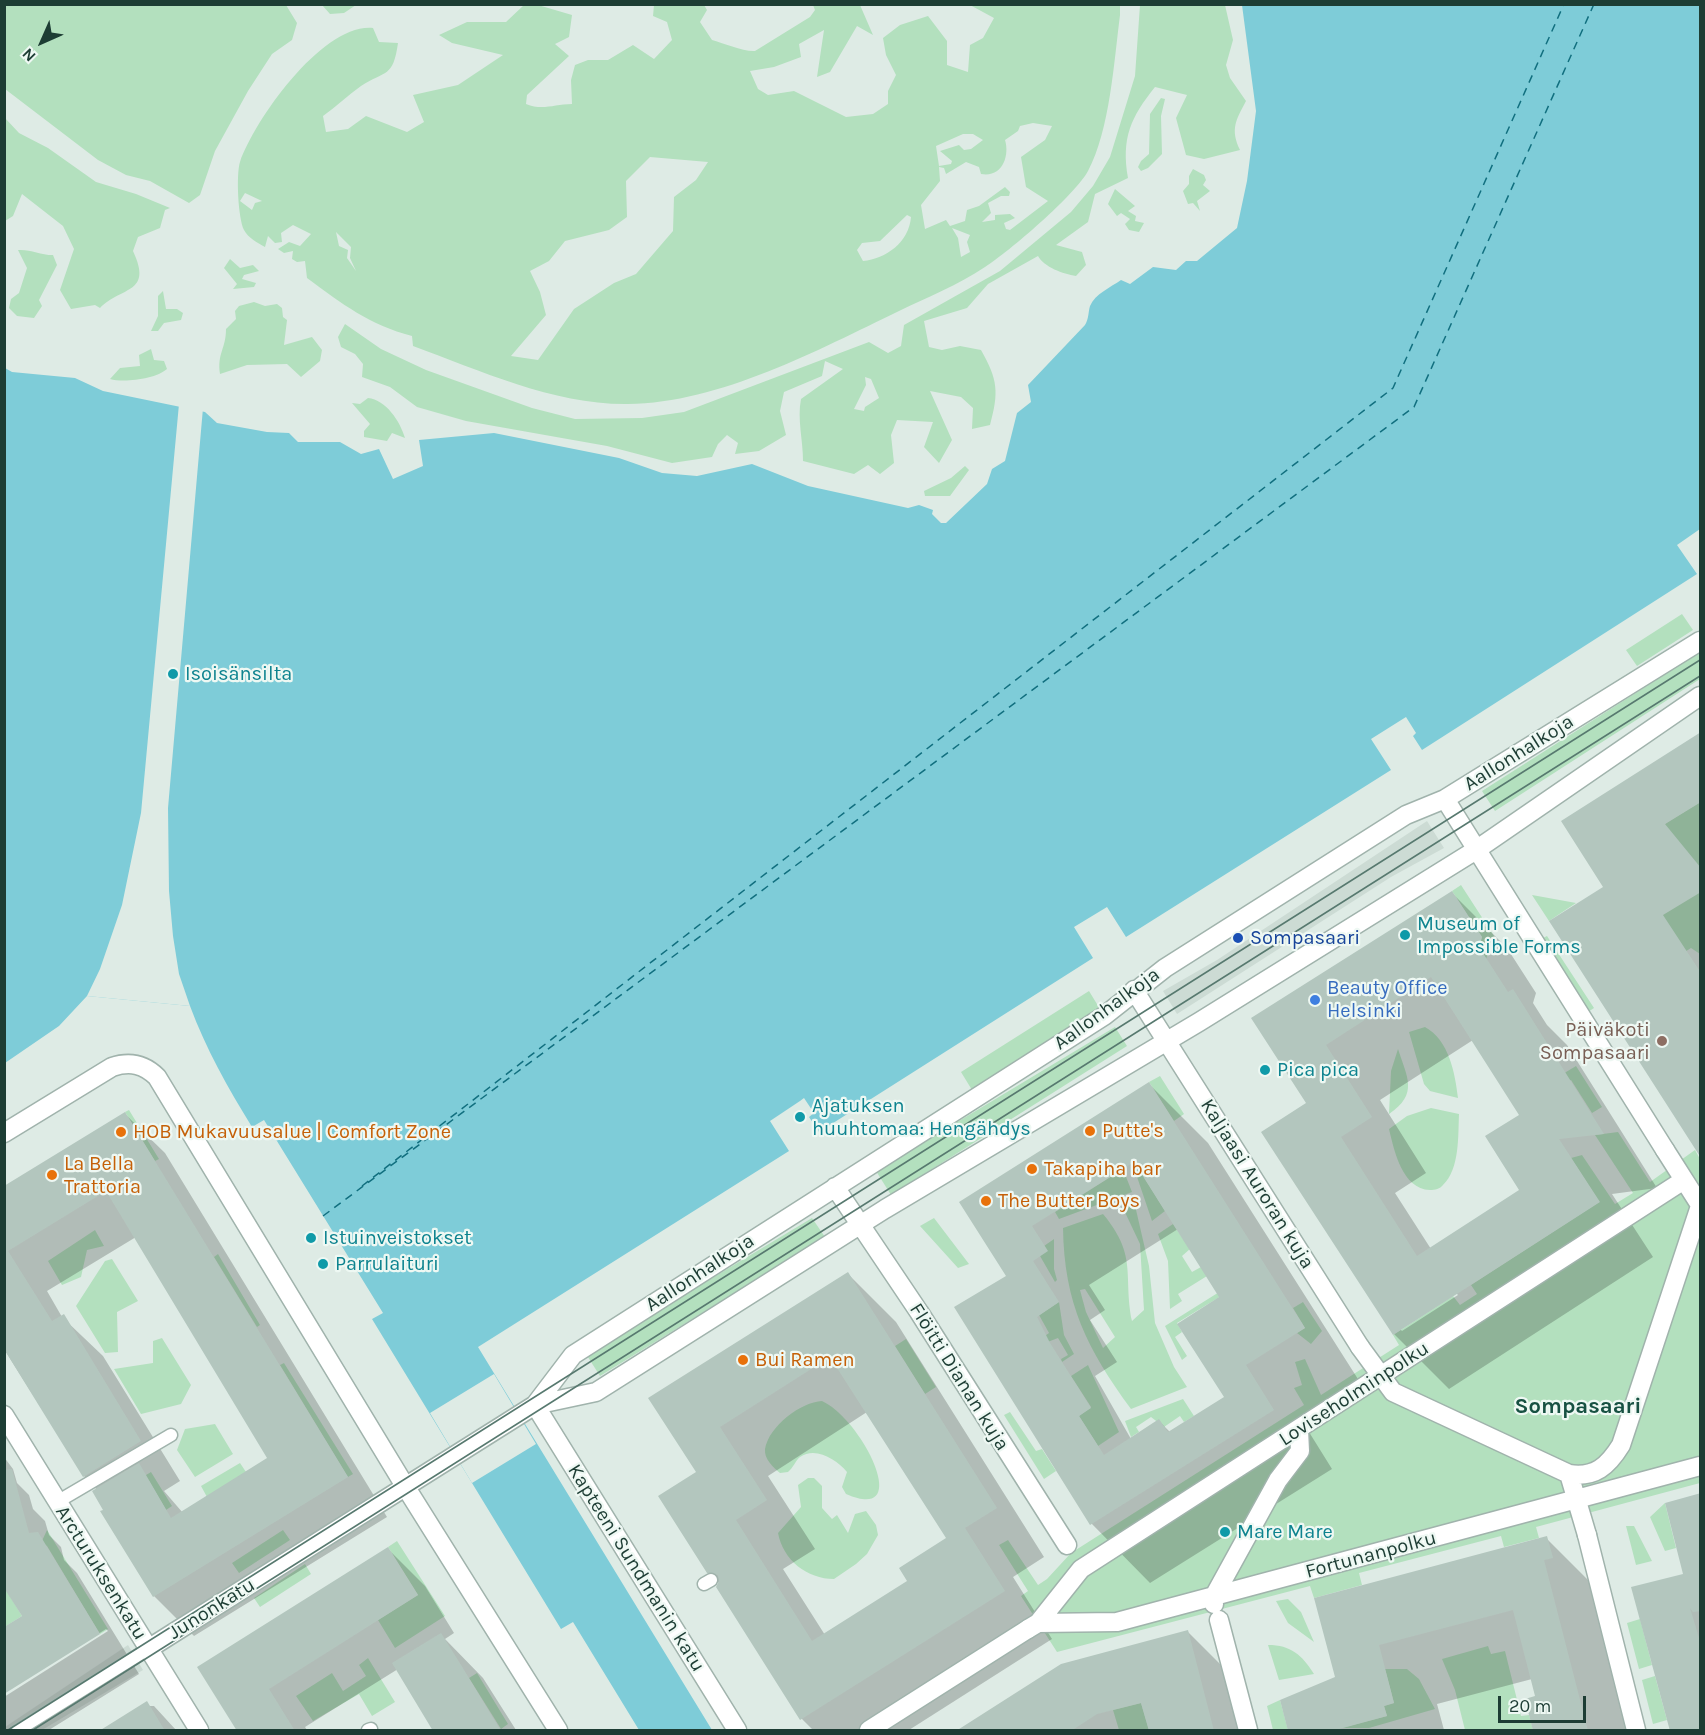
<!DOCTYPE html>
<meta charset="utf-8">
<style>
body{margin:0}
#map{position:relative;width:1705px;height:1735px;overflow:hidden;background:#deebe5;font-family:Karla,sans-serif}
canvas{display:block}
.frame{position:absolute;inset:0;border:6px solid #1d3d34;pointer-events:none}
.north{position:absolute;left:12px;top:12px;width:60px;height:60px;-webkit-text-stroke:4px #eef8f3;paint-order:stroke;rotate:225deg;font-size:16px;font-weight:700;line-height:24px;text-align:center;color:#1d3d34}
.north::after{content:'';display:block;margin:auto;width:21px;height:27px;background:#1d3d34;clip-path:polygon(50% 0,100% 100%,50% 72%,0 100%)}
.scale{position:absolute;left:1498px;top:1696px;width:88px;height:27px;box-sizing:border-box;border:3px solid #1d3d34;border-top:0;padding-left:8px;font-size:18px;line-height:21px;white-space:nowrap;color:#1d3d34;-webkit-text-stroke:4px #eef8f3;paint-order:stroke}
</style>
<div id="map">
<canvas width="1705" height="1735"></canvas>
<div class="frame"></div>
<div class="north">N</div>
<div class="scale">20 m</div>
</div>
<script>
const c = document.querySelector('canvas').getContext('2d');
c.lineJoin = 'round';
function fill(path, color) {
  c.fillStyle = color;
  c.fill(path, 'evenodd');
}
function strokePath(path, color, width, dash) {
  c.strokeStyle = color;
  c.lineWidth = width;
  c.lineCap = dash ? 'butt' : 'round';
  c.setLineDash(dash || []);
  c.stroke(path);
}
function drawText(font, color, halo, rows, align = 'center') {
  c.font = font + ' Karla,sans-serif';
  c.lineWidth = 4.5;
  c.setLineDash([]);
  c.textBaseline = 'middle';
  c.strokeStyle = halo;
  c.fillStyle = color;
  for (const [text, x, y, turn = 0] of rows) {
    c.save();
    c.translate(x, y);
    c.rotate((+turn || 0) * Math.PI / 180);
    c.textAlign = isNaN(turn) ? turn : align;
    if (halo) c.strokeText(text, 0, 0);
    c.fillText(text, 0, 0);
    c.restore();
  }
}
fill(new Path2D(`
 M1427,821L1444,848L1391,877L1177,1014L1163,991L1217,960Z
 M128,1645L143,1670L42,1730H5V1727Z`), '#ccdbd4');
fill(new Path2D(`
 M5,4L286,5L297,23L292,40L272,54L248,91L215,151L200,195L189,203L150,181L126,175L98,160L5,89Z
 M322,5H356L344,13L330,14Z
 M524,5H538L572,15L569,37L555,44L569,56L527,95L526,104C543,111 554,104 572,104L571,80L575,65L588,60H608L633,45L654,59L672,40L667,22L653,16L654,5H704L707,10L700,22L712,40C723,43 744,52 755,51L810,17L815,10L813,5H860L873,35L857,26L830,72L817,77L824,30L799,44L801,57L774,67L750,71L758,89L768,95L794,91L846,117L873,114L888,104V91L896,75L886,55L883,38L900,25L928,16L947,41V65L968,72L970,45L983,38L994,18L970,5H1120V15C1114,61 1110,130 1088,171C1076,194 1009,252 985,267C958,285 928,297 899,311C818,350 720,403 628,404C555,405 481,371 413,346L412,336C370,325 342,304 307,278L305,261L297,262L292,259L293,251L284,253L278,249L289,242L300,246L311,234L293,225L281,233L282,242L275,243L268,236L265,247C258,243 248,238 244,230C238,218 236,174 240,162C255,119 323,23 373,28L379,42L398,43C393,78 386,70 361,86C348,95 336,107 323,116L326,132L348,129L366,116L407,132L424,122L413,95L458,85L503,55L452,43L439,35L467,22H506ZM1033,123L1052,126L1045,140L1021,157L1026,187L1048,201L1010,230L1006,229L1004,223L1015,218L1010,214L995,215V220L982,222L991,213L988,203L1001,196H1009L1010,192L1005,187L979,206L967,210L965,221L950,226L946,220L925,229L921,205L940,181L939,167L944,168L946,174L966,162L979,167L981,174C1002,178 1010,156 1005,140L1018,131L1020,126ZM963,134H973L983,140L971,149L964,150L959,145L940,151L952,161L951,164L939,166L936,146ZM650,157L708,162L696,180L674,197L673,231L636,274L614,283L574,309L538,360L511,356L546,315L540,292L530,271L549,261L565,241L609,230L627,217L626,181ZM245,193L262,201L255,203L252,210L240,201ZM907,215L911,217C909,242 886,259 863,261L857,250L862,243L880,241ZM952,228L970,235L967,242L970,252L961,257L958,238ZM336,232L351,247L350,258L356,271L347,258L348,250L339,246Z
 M1140,5H1225L1233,40L1226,65L1230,78L1246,101C1236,120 1230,129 1240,150L1204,159L1186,155L1176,118L1187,95L1155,87C1131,117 1121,138 1128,178L1095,194L1088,222L1056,245L1082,252L1086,265L1076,276C1063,274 1044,267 1038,256L988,284L967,308L924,321L929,347L942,350L960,346L981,350C998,380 999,392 990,425L972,429L973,408L961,397L930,391L952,440L939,463L924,447L933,422L897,420L891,435L894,463L880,474L868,465L854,474L803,461C803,440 797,419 801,399L843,369L825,361L822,376L784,392L780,411L786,435L759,451L735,454L738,443L727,435L718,444L712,457L672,463L607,446L466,421L417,407L390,387L362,377L363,364L355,354L341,347L338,337L345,324L381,349L426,370L532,408L575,419L642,418L684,412L869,342L888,353L901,346L904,325L1000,271L1071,212L1093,186L1110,157L1135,76ZM865,377L871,379L879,398L865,407L864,411L854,409L866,385Z
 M1161,98L1165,99L1161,116L1162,154L1148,168L1141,171L1138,167L1141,161L1149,154L1150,114Z
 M5,118L19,133L48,148L96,182L136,194L170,208L165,210L160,228L138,237L133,251C153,294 122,286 100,308L95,305L71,309L60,290L74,249L63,226L22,194L13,216L5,221Z
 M1193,169L1204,175L1206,180L1203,185L1210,191L1197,201L1200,211L1193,203L1188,204L1183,191L1189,184V176Z
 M1115,189L1135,206L1128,211L1136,216L1135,221L1144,223L1139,232L1129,230L1125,224L1130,219L1121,213L1117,216L1108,204Z
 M18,250C30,249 40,255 53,255L57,265L39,300L42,306L34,318L17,316L9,308L11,299L19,293L27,268Z
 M230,259L240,268L253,265L259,271L244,275L242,279L256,283L254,287L233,289L237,284L224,268Z
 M163,291L166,309H177L183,313L181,320L164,323L158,331H151L158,316V296Z
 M254,302L265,306L277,304L282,308L283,317L287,320L284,345L312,337L322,350L320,361L301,377L287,364L247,365L220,374C217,353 226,349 226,329L236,319L235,311L239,306Z
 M151,349L154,360L164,361L167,369C156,379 124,383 110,379L120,368L140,366L139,355Z
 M368,398C386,400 400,421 405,438L392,433L387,441L364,437V431L370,424L352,403L360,404Z
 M965,466L969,470L950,496H925L924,491L951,478Z
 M1682,614L1693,630L1637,666L1626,650Z
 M1700,652V679L1495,811L1482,791Z
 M1700,802V954L1691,948L1655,971L1632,935L1633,844Z
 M1461,885L1494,936L1486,959L1479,947L1482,937L1452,891Z
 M1532,895L1576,903L1549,921Z
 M1547,936L1594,1008L1588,1012L1541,939Z
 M1089,991L1100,1009L972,1090L961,1072Z
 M1115,1027L1127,1046L891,1195L876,1171Z
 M1425,1027C1449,1040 1455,1073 1458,1098L1430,1091L1424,1084L1409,1032Z
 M1398,1049C1407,1077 1419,1094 1389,1114L1391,1071Z
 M1576,1066L1602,1107L1592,1113L1571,1080L1566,1083L1561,1075Z
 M1160,1076L1184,1114L1174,1121L1149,1082Z
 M1431,1108L1459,1114C1458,1135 1460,1169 1443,1185C1440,1189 1435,1190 1430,1190C1402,1189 1394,1150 1389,1129L1407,1116Z
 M129,1110L159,1159L155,1161L125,1112Z
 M1618,1132L1650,1182L1695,1150L1700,1159V1483L1536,1527L1539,1538L1504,1547L1501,1536L1359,1573L1362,1585L1314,1598L1310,1586L1057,1652L1021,1596L1028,1591L999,1545L1008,1540L1038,1585L1047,1579L1071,1553L1304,1405L1294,1388L1302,1385L1295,1362L1305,1359L1321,1395L1399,1345L1393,1335L1453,1296L1460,1305L1477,1294L1471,1285L1599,1202L1571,1158L1582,1155L1615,1204L1633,1193L1595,1135Z
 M1123,1169L1132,1192L1059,1219L1055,1212Z
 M1139,1169L1165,1211L1152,1221L1135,1171Z
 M1134,1201L1149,1266L1155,1323L1174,1367L1187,1387L1131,1409C1087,1349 1064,1303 1063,1228L1103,1214C1138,1256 1123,1274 1132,1321L1144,1310L1140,1244L1122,1206ZM1085,1289L1115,1337L1103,1348L1086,1312L1080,1290Z
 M812,1218L825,1237L600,1376L586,1354Z
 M934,1218L969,1264L958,1268L920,1226Z
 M1173,1224L1190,1249L1182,1256L1192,1272L1201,1267L1207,1276L1178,1294L1182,1301L1170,1309L1168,1261L1158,1234Z
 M95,1230L104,1246L87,1250L81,1277L62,1285L48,1261Z
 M1054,1239V1269L1057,1280L1055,1282L1040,1256L1044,1246Z
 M218,1254L260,1325L257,1327L214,1257Z
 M112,1259L138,1301L117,1312L118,1352L105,1353L76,1306L105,1261Z
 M1224,1289L1226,1293L1177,1323L1182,1332L1175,1337L1187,1356L1182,1360L1165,1326Z
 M1059,1302L1064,1335L1074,1354L1062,1362L1061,1359L1068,1355L1058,1338L1045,1343L1042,1338L1049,1333L1039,1315Z
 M1303,1302L1322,1331L1311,1344L1297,1333L1305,1328L1293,1308Z
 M162,1338L191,1385L181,1404L141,1414L114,1369L153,1363V1341Z
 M906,1339L936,1387L925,1394L895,1346Z
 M284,1363L353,1474L348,1477L280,1365Z
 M1088,1365L1119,1432L1098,1446L1079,1416L1091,1407L1071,1376Z
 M1183,1399L1194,1416L1184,1422L1180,1416L1164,1427L1151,1417L1136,1427L1139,1432L1131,1437L1125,1421Z
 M822,1401C862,1419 915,1524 846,1494L842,1487L847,1472C837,1460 816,1446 800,1457C796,1460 793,1468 788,1472L780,1473C773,1467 764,1459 765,1449C769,1426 801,1402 822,1401Z
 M1010,1412L1036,1451L1042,1449L1056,1471L1044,1479L1004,1415Z
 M215,1424L233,1454L195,1477L177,1450L185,1429Z
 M240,1463L246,1472L207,1497L201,1486Z
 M151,1472L172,1506L166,1510L149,1481L131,1484Z
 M808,1478H814L822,1486V1508L832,1519L837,1515L848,1533L855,1514L866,1511L876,1525L878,1535L867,1554L856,1564L834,1579C807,1579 783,1560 778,1533L801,1507L798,1485Z
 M1665,1503L1676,1548L1665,1551L1650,1517Z
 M1626,1526H1634L1652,1561L1636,1565Z
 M47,1530L108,1629L100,1634L47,1546L41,1543Z
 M283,1530L290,1540L239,1573L232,1563Z
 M397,1541L445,1616L395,1648L378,1620L418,1595L388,1547Z
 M305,1564L311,1574L260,1607L254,1598Z
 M5,1588L22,1616L6,1626L5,1624Z
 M1288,1599L1301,1612L1314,1642L1288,1623L1276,1601Z
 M1640,1619L1652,1665L1639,1669L1627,1623Z
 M1268,1645C1291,1645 1302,1655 1314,1674L1279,1680Z
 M1488,1646L1491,1654L1505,1651L1521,1716L1529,1715L1533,1730H1465L1455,1690L1442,1659Z
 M368,1658L395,1702L372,1716L359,1694L313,1721L296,1696L332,1673L343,1691L366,1676L359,1665Z
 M1385,1669H1407L1419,1679L1435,1709L1369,1728H1341L1387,1716L1384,1706L1394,1703Z
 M477,1673L508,1724L501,1729L469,1678Z
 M1655,1676L1667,1720L1653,1724L1642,1680Z
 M1280,1700L1288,1730H1273L1267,1706Z
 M1141,1703L1149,1730H1119L1113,1710Z`), '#b3e0be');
fill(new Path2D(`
 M1242,5H1700V529L1677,545L1697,574L1422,750L1413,736L1416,733L1406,717L1371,739L1391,770L1126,937L1107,907L1074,927L1093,958L819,1132L809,1117L814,1113L804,1098L800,1101L770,1121L789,1151L478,1347L712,1730H639L573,1622L561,1629L372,1319L383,1313L264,1120L252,1127C228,1088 206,1049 190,1006L87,996L59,1026L5,1063V368L12,372L75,378L103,391L205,412L217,423L267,432L289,433L298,442H340L361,454L379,449L393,479L423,466L419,440L494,433L619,458L662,473L697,476L752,464L808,486L908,508L919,505L933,510L932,514L941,523H946L987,484L992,469L1005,461L1017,413L1031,402L1028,385L1085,325C1089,318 1088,313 1090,306C1095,294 1111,287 1121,280L1130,284L1153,267L1176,270L1186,261H1197L1237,228L1247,181L1256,111Z`), '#7eccd8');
fill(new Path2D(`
 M179,404L203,408L168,808L169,891L173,936L179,974L190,1006L87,996L100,969L122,905L141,813Z
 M494,1374L536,1444L472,1483L430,1413Z`), '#deebe5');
fill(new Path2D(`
 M1700,734V1156L1605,887Z
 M1452,893L1507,948L1536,993L1533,1003L1547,1025L1567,1045L1657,1188L1612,1194L1653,1257L1449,1389L1394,1334L1308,1103L1253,1018ZM1473,1040L1521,1115L1522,1190L1431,1249L1395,1193L1426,1173L1380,1100ZM1456,1293L1458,1295L1402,1331L1400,1329Z
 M1149,1084L1208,1143L1363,1387L1304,1424L1332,1469L1150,1583L1092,1524L956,1308L1008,1276L961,1203ZM1178,1229L1221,1298L1226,1397L1170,1432L1159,1421L1131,1439L1095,1376L1117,1362L1090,1320L1105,1310L1089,1285Z
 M125,1114L165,1153L387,1517L194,1636L154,1596L105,1510L97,1490L84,1476L4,1349V1187ZM136,1237L269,1459L183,1513L164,1491L180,1481L103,1356L62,1317L47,1291Z
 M848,1274L896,1322L1044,1557L1013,1577L1052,1639L909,1730H813L802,1719L717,1587L719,1583L708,1572L698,1473L651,1399ZM867,1412L948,1539L909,1581L825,1635L783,1569L815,1549L768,1476Z
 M4,1457L13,1469L17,1483L29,1495L33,1509L45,1521L49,1535L61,1547L64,1560L77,1573L139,1674L49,1730H4V1697L108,1631L106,1629L4,1693L24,1617L4,1585Z
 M1700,1495V1730L1685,1575Z
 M1546,1538L1605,1597L1631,1730H1534L1537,1697L1532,1679L1437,1704L1444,1730H1290L1337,1678L1316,1599Z
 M388,1549L425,1586L454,1633L445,1639L483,1678L516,1730H435L398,1669L305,1727L307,1730H238L199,1667Z
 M1188,1632L1240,1684L1252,1730H958Z
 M141,1706H154L176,1730H102Z`), '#0003');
strokePath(new Path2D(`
 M362,1186L1393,388L1564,4
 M323,1216L1414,407L1594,4`), '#116f7f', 1.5, [8, 6]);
fill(new Path2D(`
 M1701,732V802L1665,824L1701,868V892L1663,915L1701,973V1158L1549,921L1603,887L1561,821Z
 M1452,891L1482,937L1479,947L1508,992L1513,989L1604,1134L1559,1139L1600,1202L1393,1335L1261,1132L1306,1103L1251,1018ZM1431,977L1519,1115L1485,1136L1519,1190L1417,1256L1341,1137L1372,1117L1326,1045Z
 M1149,1082L1305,1328L1246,1365L1274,1410L1090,1525L954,1307L1006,1276L959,1202ZM1134,1162L1219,1297L1177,1324L1224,1397L1168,1432L1159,1419L1104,1455L1079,1416L1091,1408L1050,1343L1037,1317L1059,1302L1033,1261L1048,1251L1032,1226Z
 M125,1112L348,1477L153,1597L100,1511L103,1510L92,1491L139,1463L171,1518L267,1458L106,1191L8,1251L52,1321L64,1314L141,1441L83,1477L4,1349V1186Z
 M848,1272L997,1508L965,1528L1005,1591L800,1720L716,1587L719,1581L718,1575L707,1573L658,1496L696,1472L648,1398ZM830,1357L946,1538L899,1568L907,1581L812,1641L736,1520L767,1500L720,1427Z
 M12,1469L29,1533L38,1532L100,1634L4,1694V1627L22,1616L4,1588V1470Z
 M1701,1493V1611L1693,1612L1690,1608L1701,1645V1731H1670L1631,1587L1683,1574L1665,1503Z
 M1547,1536L1553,1558L1544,1560L1588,1731H1533L1525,1699L1535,1696L1513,1610L1379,1645L1394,1703L1384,1706L1387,1716L1332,1731H1288L1280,1700L1335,1677L1314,1598Z
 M388,1547L418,1595L269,1689L295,1731H237L197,1667Z
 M1188,1630L1214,1731H1149L1141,1703L1097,1714L1071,1731H956L1061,1664Z
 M441,1633L461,1665L501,1731H433L392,1663Z
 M147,1701L165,1731H99Z`), '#b3c6be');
const service = new Path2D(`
 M57,1502L171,1435
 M704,1584L711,1580
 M18,1730L148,1649
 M368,1730L371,1729`);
const pedestrian = new Path2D(`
 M1665,1150L1700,1205
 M1360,1347L1393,1392L1569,1474L1587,1535
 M1569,1474C1595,1478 1608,1466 1621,1445L1700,1206
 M1214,1604L1213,1598L1278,1480L1300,1451L1299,1430
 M1038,1623L1117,1622L1700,1466
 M1028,1629L1038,1623L1081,1569L1684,1180`);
const minor = new Path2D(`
 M1445,799L1665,1150
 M1134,990L1360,1347
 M835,1187L919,1312L1067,1545
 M535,1405L573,1355L1104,1016L1165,968L1406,815L1445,799L1700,641
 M535,1405L737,1730
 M4,1415L199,1730
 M1587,1535L1636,1730
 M1219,1620L1248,1730
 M148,1649L535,1405L596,1392L885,1209L1199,1022L1476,850L1700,696
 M869,1730L1028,1629`);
const tertiary = new Path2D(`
 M4,1133L112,1067C130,1061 144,1064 157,1077L405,1486L558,1730`);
strokePath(service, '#a0b3ac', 15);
strokePath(pedestrian, '#a0b3ac', 21);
strokePath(minor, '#a0b3ac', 21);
strokePath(tertiary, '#a0b3ac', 21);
strokePath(service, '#fff', 12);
strokePath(pedestrian, '#fff', 18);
strokePath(minor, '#fff', 18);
strokePath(tertiary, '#fff', 18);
strokePath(new Path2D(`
 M8,1730L1700,660
 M33,1730L1700,676`), '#57796f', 1.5);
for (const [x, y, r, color] of [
 [173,674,6,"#0f9aa8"],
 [1405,935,6,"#0f9aa8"],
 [1238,938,6,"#1a4fb4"],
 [1315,1000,6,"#3f7fe0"],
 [1662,1041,6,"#8d6e63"],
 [1265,1070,6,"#0f9aa8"],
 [800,1117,6,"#0f9aa8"],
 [1090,1131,6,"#e8710a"],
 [121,1132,6,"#e8710a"],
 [1032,1169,6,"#e8710a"],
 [52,1175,6,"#e8710a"],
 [986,1201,6,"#e8710a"],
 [311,1238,6,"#0f9aa8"],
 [323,1264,6,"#0f9aa8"],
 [743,1360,6,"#e8710a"],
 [1225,1532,6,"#0f9aa8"]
]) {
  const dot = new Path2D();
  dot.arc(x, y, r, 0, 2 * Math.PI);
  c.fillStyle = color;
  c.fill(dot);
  strokePath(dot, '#eef8f3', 2);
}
drawText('20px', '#0d838f', '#eef8f3', [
 ["Isoisänsilta",185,674],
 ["Museum of",1417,924],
 ["Impossible Forms",1417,947],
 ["Pica pica",1277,1070],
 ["Ajatuksen",812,1106],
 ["huuhtomaa: Hengähdys",812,1129],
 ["Istuinveistokset",323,1238],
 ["Parrulaituri",335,1264],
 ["Mare Mare",1237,1532]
], 'left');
drawText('20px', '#1d3d34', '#eef8f3', [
 ["Aallonhalkoja",1519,753,-32],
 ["Aallonhalkoja",1107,1009,-36],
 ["Kaljaasi Auroran kuja",1257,1184,58],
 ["Aallonhalkoja",700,1273,-33],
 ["Flöitti Dianan kuja",959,1377,58],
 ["Loviseholminpolku",1354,1394,-33],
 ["Fortunanpolku",1371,1555,-15],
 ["Kapteeni Sundmanin katu",636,1568,58],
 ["Arcturuksenkatu",101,1573,58],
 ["Junonkatu",212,1609,-32]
]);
drawText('20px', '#164399', '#eef8f3', [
 ["Sompasaari",1250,938]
], 'left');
drawText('20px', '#366cbe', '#eef8f3', [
 ["Beauty Office",1327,988],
 ["Helsinki",1327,1011]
], 'left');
drawText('20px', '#785e54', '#eef8f3', [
 ["Päiväkoti",1650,1030],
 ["Sompasaari",1650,1053]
], 'right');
drawText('20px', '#c56008', '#eef8f3', [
 ["Putte's",1102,1131],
 ["HOB Mukavuusalue | Comfort Zone",133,1132],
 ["La Bella",64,1164],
 ["Trattoria",64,1187],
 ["Takapiha bar",1044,1169],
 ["The Butter Boys",998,1201],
 ["Bui Ramen",755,1360]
], 'left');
drawText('bold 22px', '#175142', '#eef8f3', [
 ["Sompasaari",1578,1407]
]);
</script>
